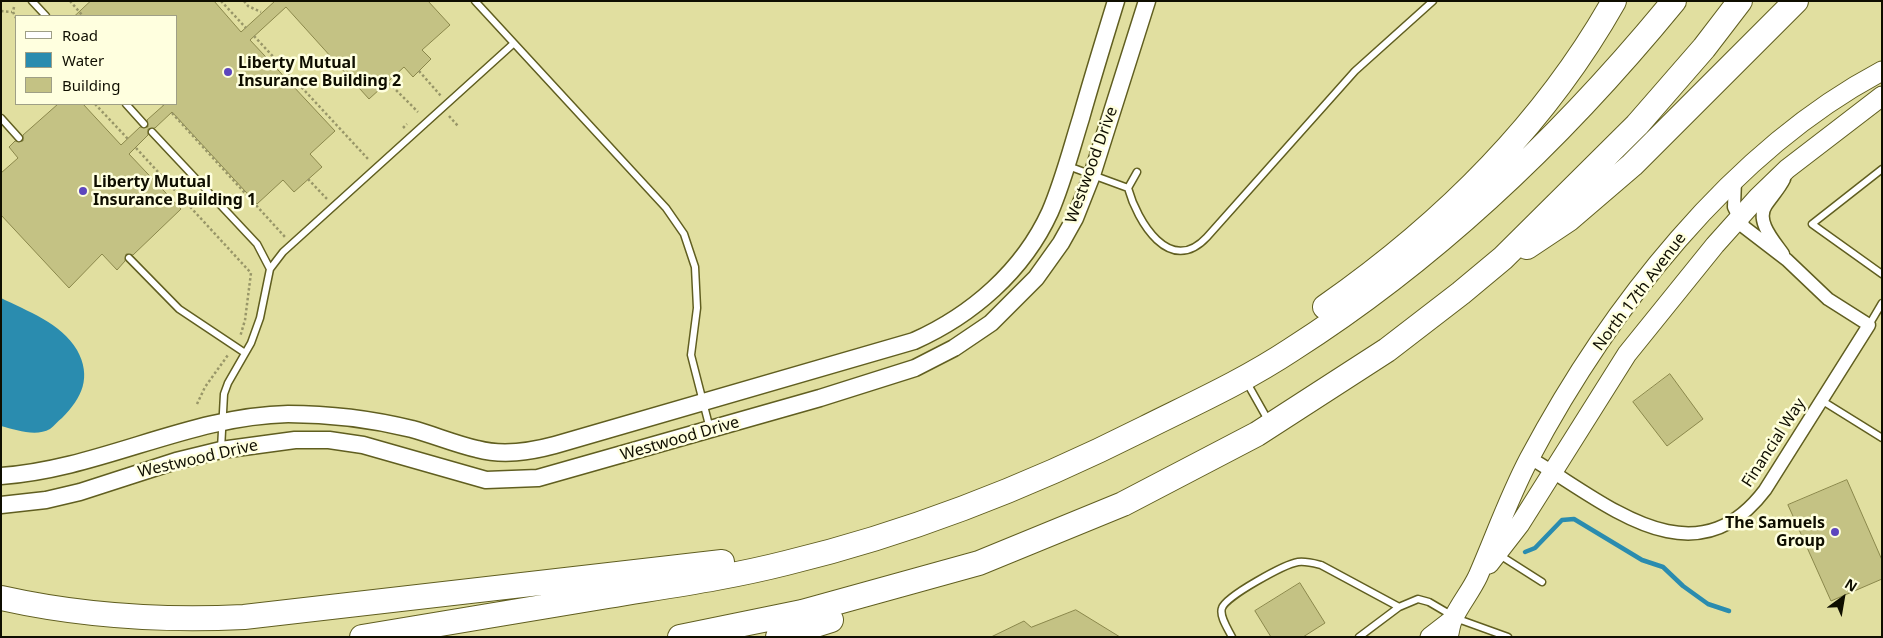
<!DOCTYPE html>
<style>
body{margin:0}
#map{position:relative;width:1883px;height:638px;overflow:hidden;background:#e1dfa0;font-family:"Noto Sans",sans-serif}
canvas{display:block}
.frame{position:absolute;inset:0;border:2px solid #0f0e00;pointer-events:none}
.legend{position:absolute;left:15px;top:15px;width:162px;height:90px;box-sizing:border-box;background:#ffffdf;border:1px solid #9f9f86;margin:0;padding:6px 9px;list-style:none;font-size:15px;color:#0f0e00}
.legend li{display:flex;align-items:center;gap:10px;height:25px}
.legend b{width:25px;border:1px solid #9f9f86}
.north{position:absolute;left:1818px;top:573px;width:50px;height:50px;-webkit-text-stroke:4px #ffffdf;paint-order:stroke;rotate:32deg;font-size:14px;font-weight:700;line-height:20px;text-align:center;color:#0f0e00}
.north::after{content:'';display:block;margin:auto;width:18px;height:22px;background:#0f0e00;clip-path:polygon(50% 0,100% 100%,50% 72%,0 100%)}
</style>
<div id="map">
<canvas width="1883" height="638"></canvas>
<div class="frame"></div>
<ul class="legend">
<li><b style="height:6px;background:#fff"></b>Road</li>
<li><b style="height:14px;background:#2a8caf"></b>Water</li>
<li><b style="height:14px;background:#c4c284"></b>Building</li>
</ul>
<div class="north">N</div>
</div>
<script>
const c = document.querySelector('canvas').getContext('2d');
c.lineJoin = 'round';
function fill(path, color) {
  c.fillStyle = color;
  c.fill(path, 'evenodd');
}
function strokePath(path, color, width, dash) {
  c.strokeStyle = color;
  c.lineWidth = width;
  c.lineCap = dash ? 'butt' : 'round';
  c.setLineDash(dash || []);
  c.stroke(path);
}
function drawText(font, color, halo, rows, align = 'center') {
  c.font = font + ' "Noto Sans",sans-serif';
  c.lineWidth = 5;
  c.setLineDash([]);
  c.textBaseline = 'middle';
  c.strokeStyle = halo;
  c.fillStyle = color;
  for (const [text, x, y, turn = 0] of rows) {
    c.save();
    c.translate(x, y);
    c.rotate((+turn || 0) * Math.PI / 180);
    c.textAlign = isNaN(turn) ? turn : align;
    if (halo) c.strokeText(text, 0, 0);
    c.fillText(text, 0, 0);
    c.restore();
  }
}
fill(new Path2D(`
 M1,298C27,311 61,323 77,350C92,377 82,398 62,418C58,421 54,426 50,429C36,437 16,430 1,426Z`), '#2a8caf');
strokePath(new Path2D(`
 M1525,552L1535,548L1562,520L1574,519L1642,560L1663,567L1683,586L1708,604L1729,611`), '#2a8caf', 4.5);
const building = new Path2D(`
 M91,1H214L241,32L275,1H428L450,25L422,50L431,59L413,77L404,67L369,99L286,7L250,40L335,131L310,154L322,167L294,192L283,180L257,204L172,112L155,128L148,129V135L129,154L181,209L133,255L126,254L125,261L117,270L102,254L69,288L1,215V173L18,158L9,147L15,141H23V135L58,104H83L121,145L140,127H148L147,120L165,104H176V16H75Z
 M1670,374L1703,419L1667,446L1633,402Z
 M1847,480L1882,560V579L1831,601L1788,505Z
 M1300,583L1325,623L1303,637H1271L1255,611Z
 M1076,610L1120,637H991L1024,621L1031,627Z`);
fill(building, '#c4c284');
strokePath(building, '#8a874b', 1);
const service = new Path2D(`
 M32,1L46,16
 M475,1L666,208L684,234L695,267L697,308L691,355L710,429
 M126,104L144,124
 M1,118L19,138
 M152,132L257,244L270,269
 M1068,166L1128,188
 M1882,169L1812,224L1882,274
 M1137,172L1128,188C1137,221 1170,277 1207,237L1355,71L1433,1
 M129,258L179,309L245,353
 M1869,325L1882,303
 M1246,381L1268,420
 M1821,400L1882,438
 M221,449L224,394L228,383L251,343L260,318L270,269L283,252L513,44
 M1498,554L1542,582
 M1232,637C1228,629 1219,616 1222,608C1226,596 1285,564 1298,562C1306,561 1313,563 1321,565L1399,607
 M1359,637L1399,607L1418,599L1429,602L1458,619L1508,637`);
const minor = new Path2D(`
 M1783,254C1774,241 1755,221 1766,205C1772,196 1779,189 1784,179
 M1530,458C1604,501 1693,585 1765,490L1869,325L1828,299L1787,260L1744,227L1734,207L1735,180`);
const tertiary = new Path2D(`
 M1,476C100,469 189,416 288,414C330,414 371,419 412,429C434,435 455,444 477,449C503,456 529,452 555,445L914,341C972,315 1023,271 1050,212C1063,182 1071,150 1081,118C1092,79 1104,40 1116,1
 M1,505L46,500L80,492L176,461L221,450L295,440H329L363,445L486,480L538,478L820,398L915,368L954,348L991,323L1036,278L1061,243L1075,218L1092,175L1147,1`);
const secondary = new Path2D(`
 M1489,564L1520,524L1627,354L1715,245L1758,197L1787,169L1882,96
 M1430,637L1452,620
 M1448,637C1450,631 1450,624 1453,619C1460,604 1471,591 1478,576C1495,537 1509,497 1529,459C1608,310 1731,151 1882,71`);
const motorway = new Path2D(`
 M1527,247L1569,219L1632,165L1796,1
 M1325,307C1441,226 1544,125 1614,1
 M1,598C81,616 162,621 244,617L722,562
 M362,637C444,623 526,610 608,596C668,586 727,578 786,563C911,533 1030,486 1145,428C1195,403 1244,381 1291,350C1437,257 1565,134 1674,1
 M680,637L802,612L979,563L1123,504L1257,434L1387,350L1461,293L1503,258L1637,125L1704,48L1740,1
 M778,637L831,620`);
strokePath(service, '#605e20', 9);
strokePath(minor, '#605e20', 15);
strokePath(tertiary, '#605e20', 19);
strokePath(secondary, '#605e20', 21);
strokePath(motorway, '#605e20', 26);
strokePath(new Path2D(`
 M70,1L83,16
 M221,1L246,28
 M244,1L248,6L261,12
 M14,7L13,12L16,18
 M1,11L12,12
 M254,36L369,160
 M419,71L441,96
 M389,83L418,112
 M95,104L128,139
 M163,104L164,105
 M172,113L285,237
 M449,116L458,126
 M403,128L407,124
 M136,148L251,273L245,320L240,337
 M308,179L327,199
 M197,404L205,387L228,355`), '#989668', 2.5, [2.5, 2.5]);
strokePath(service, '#fff', 6);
strokePath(minor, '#fff', 12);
strokePath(tertiary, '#fff', 16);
strokePath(secondary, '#fff', 19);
strokePath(motorway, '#fff', 24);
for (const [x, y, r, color] of [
 [228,72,5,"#5d46be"],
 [83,191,5,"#5d46be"],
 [1835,532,5,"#5d46be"]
]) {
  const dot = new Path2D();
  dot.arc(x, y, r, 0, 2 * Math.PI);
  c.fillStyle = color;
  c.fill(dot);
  strokePath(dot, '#ffffdf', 2);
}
drawText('bold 16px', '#0f0e00', '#ffffdf', [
 ["Liberty Mutual",238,63],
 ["Insurance Building 2",238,81],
 ["Liberty Mutual",93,182],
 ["Insurance Building 1",93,200],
 ["The Samuels",1825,523,"right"],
 ["Group",1825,541,"right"]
], 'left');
drawText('16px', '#0f0e00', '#ffffdf', [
 ["Westwood Drive",1092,165,-70],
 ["North 17th Avenue",1640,292,-53],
 ["Westwood Drive",680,439,-16],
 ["Financial Way",1774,443,-57],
 ["Westwood Drive",198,459,-13]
]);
</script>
